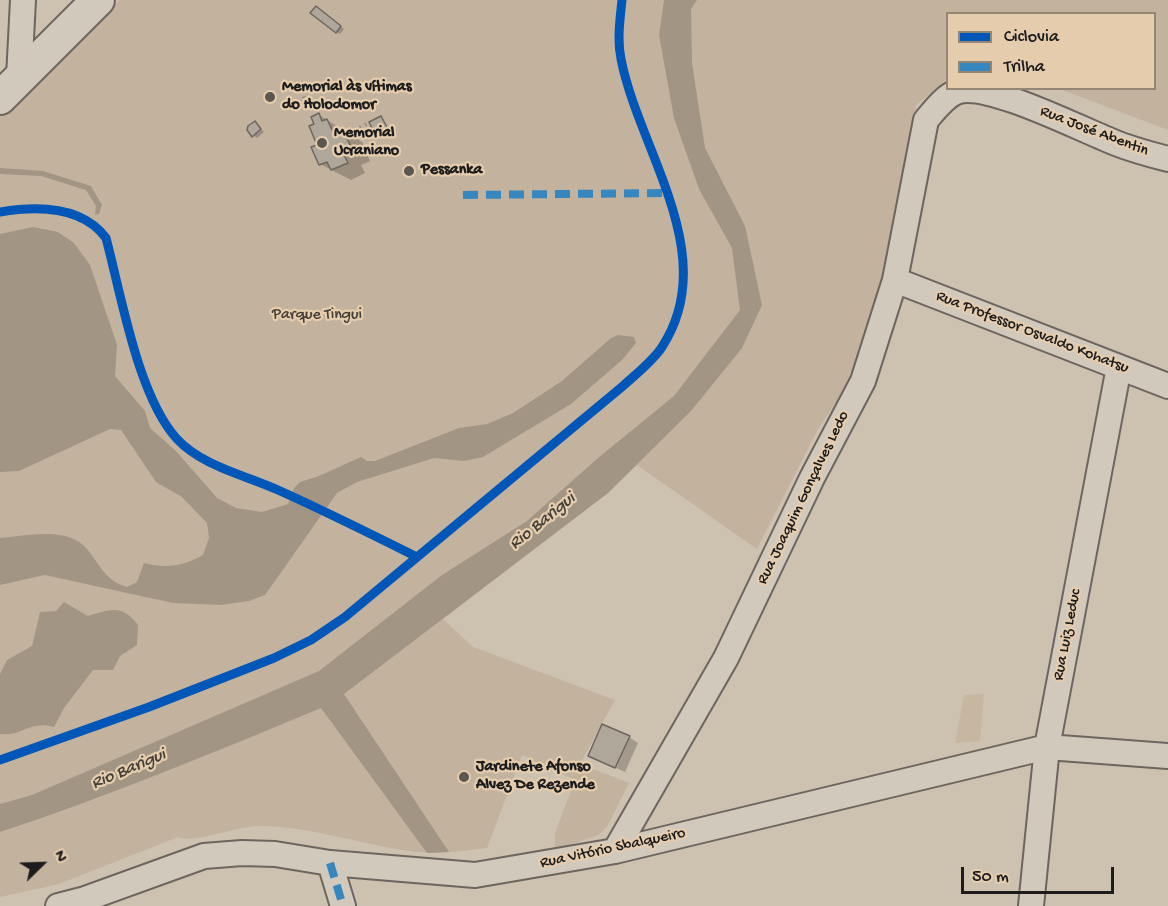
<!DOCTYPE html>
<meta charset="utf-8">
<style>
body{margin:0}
#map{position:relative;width:1168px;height:906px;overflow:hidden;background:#cdc1b0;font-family:"Gochi Hand",sans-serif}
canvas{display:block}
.legend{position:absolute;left:946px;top:12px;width:210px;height:78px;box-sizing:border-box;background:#e5ccad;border:2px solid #958673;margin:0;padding:8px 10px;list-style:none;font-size:18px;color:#1c1c1c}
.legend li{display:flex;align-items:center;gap:12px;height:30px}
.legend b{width:30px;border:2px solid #958673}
.north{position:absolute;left:12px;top:834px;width:60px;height:60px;-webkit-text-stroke:4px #e5ccad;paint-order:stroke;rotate:67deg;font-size:16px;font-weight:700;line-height:24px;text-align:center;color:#1c1c1c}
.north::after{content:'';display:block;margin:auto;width:21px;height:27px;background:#1c1c1c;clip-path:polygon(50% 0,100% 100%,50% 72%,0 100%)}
.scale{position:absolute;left:961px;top:867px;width:153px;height:27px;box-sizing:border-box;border:3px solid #1c1c1c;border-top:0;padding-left:8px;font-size:18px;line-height:21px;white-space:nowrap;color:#1c1c1c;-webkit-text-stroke:4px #e5ccad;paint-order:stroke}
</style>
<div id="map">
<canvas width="1168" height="906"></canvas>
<ul class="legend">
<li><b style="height:8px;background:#0057b8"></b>Ciclovia</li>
<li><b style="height:8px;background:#3686bf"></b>Trilha</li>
</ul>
<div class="north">N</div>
<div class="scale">50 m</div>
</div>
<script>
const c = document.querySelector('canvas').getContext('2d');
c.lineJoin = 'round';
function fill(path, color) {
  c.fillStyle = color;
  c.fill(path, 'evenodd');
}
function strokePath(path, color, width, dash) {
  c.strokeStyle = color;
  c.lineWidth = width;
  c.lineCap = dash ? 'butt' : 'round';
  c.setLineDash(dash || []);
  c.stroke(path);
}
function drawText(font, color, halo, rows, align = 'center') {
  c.font = font + ' "Gochi Hand",sans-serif';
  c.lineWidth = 4.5;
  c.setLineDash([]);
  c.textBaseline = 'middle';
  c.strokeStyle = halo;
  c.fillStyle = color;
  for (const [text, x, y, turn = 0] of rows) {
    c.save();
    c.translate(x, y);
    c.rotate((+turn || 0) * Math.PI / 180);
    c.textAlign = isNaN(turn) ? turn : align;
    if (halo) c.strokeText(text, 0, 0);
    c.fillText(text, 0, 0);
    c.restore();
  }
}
fill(new Path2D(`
 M984,694L980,741L955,743L964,695Z`), '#c8b7a0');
fill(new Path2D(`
 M120,0H1168V130L1060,89L1154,88V14H948L947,79L916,105L880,306L847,386L818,429L757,549L637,465L608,493L443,619L473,647L615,700L580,764L629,783L608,825L599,835L572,844L555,856V833L575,780L522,755L487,848C462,851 434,855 409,851C359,844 310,826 259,826C235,826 196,844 178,837L59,884L0,897V115Z`), '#c3b29d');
fill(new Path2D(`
 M664,0H697L691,9L692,63L705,148L745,226L762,305L742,348L691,411L608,493L344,694L449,852L427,853L321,708C215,752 109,796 0,832V804L32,795L319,671L442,575L527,521L598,458L674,396L740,310L732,248L699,189L674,118L659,35Z
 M0,168L43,171L91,186L102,205L99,214L95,215L96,206L86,190L41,176L0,174Z
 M33,227L58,232L74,243L90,265L117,345L115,376L145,411L150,428L176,451L217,498L236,508L262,512L288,504L294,488L300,482L319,476L361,457L367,461H375L459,428L487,424L513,413L562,381L611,338L618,335L634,337L636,343L622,360L571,404L483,457L464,461L434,458L357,482L337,493L265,595L249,601L221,605L173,603L45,575L0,585V538C25,536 63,527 83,545C99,560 102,580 127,587L137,582L144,563C166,569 184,566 203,555L209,538L207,523L182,497L156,482L121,430L110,429L19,471L0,472V234Z
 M64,602L88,616C111,609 122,604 138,625L137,645L120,656L113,670H93L64,708L54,727C29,720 22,737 0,734V674L7,660L32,646L40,612L56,611Z`), '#a39584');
fill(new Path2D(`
 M320,10L344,29L340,34L337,32Z
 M319,115L362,142L370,161L361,165L365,173L351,180L320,164L316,125Z
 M381,118L392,133L382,138L377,135Z
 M255,123L264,132L257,138L253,135Z
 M629,737L638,743L625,772L590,756Z`), '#0003');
const building = new Path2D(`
 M316,6L341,26L336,33L310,13Z
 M319,113L322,121L327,119L334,134L343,130L353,151L344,155L348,163L331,170L327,162L319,165L311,147L317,145L309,126L314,124L311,117Z
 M381,116L389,131L376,137L369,122Z
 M255,121L261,129L252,137L247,130L248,126Z
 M602,724L630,736L615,768L588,756Z`);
fill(building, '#b0a79b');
strokePath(building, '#6c665f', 1.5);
const minor = new Path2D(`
 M19,78L23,0
 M895,280L1168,386
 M615,851L726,658L812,478L863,381L895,280L926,120C934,111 944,97 956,92C985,80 1080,129 1111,141C1129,149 1149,154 1168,159
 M330,863L343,906
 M58,906L85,899L204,856L242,853L275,854L330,863L475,875L615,851L1047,747L1168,756
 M1031,906L1047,747L1119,367`);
const tertiary = new Path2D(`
 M0,98L98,0`);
strokePath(minor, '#6c665f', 28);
strokePath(tertiary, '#6c665f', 36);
strokePath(new Path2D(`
 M301,91L307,103
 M349,133L367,124`), '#948e86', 4, [1.5, 4.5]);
strokePath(minor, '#d2c9bd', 24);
strokePath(tertiary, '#d2c9bd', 32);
strokePath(new Path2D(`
 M463,195L666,193
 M330,863L343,906`), '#3686bf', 8, [15, 8]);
strokePath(new Path2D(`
 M0,212C36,206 82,206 106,238C121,294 138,397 177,439C202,466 245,475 278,490C325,511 371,534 417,557
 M0,760L149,707L274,658L311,640L345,617L623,386C636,374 653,361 662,347C722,255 639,151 621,59C617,40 620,19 622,0`), '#0057b8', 9);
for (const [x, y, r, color] of [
 [270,97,6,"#5a5650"],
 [322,143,6,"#5a5650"],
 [409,171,6,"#5a5650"],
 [464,777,6,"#5a5650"]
]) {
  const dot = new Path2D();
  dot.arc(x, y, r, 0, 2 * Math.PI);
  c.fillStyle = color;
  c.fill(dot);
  strokePath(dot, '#e5ccad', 2);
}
drawText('bold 16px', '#1c1c1c', '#e5ccad', [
 ["Memorial às vítimas",282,88],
 ["do Holodomor",282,106],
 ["Memorial",334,134],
 ["Ucraniano",334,152],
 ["Pessanka",421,171],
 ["Jardinete Afonso",476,768],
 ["Alvez De Rezende",476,786]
], 'left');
drawText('16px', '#1c1c1c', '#e5ccad', [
 ["Rua José Abentin",1094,132,21],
 ["Rua Professor Osvaldo Kohatsu",1032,333,21],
 ["Rua Joaquim Gonçalves Ledo",804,498,-64],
 ["Rua Luiz Leduc",1068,635,-79],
 ["Rua Vitório Sbalqueiro",613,849,-12]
]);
drawText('16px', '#443e38', '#e5ccad', [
 ["Parque Tingui",317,316]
]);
drawText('italic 18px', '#45403a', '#e5ccad', [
 ["Rio Barigui",543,522,-39],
 ["Rio Barigui",129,770,-23]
]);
</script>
